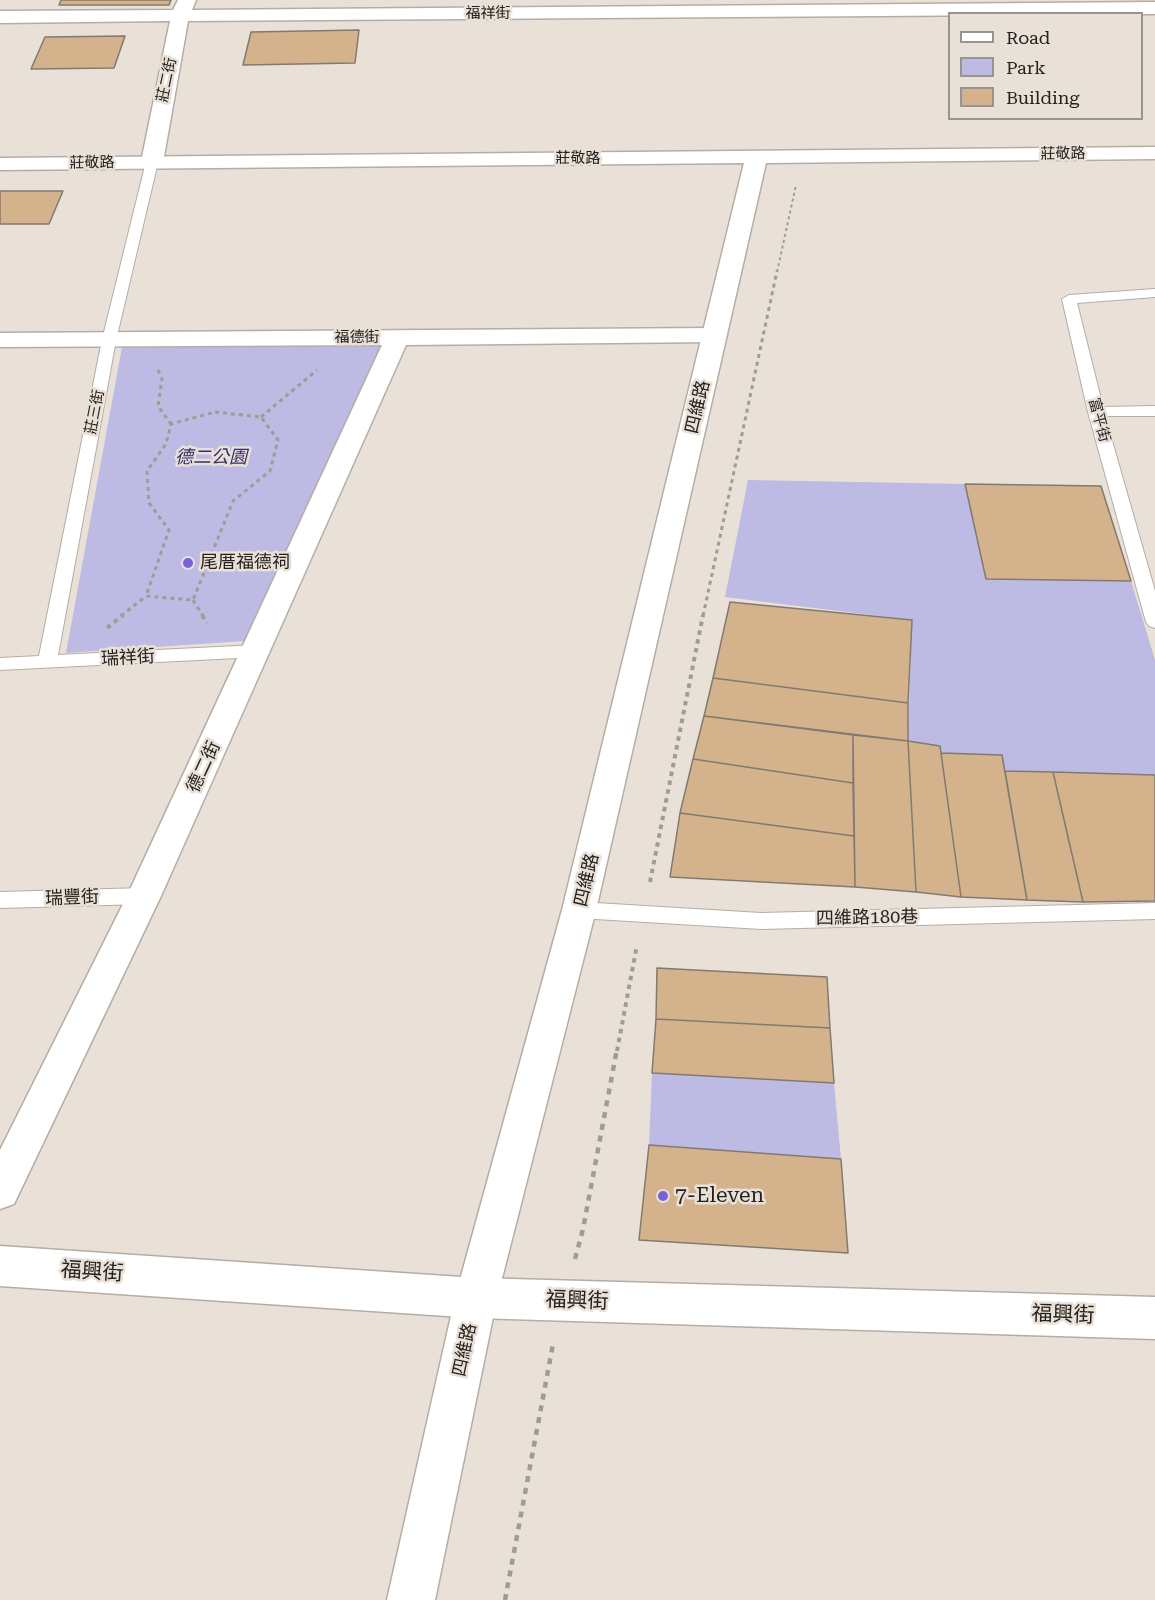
<!DOCTYPE html>
<meta charset="utf-8">
<style>
body{margin:0}
#map{position:relative;width:1155px;height:1600px;overflow:hidden;background:#e9e1d8;font-family:"Roboto Serif",serif}
canvas{display:block}
.legend{position:absolute;left:948px;top:12px;width:195px;height:108px;box-sizing:border-box;background:#e9e1d8;border:2px solid #9a948e;margin:0;padding:8px 10px;list-style:none;font-size:18px;color:#24211e}
.legend li{display:flex;align-items:center;gap:12px;height:30px}
.legend b{width:30px;border:2px solid #9a948e}
</style>
<div id="map">
<canvas width="1155" height="1600"></canvas>
<ul class="legend">
<li><b style="height:8px;background:#fff"></b>Road</li>
<li><b style="height:16px;background:#bdbae3"></b>Park</li>
<li><b style="height:16px;background:#d4b28b"></b>Building</li>
</ul>
</div>
<script>
const c = document.querySelector('canvas').getContext('2d');
c.lineJoin = 'round';
function fill(path, color) {
  c.fillStyle = color;
  c.fill(path, 'evenodd');
}
function strokePath(path, color, width, dash) {
  c.strokeStyle = color;
  c.lineWidth = width;
  c.lineCap = dash ? 'butt' : 'round';
  c.setLineDash(dash || []);
  c.stroke(path);
}
function drawText(font, color, halo, rows, align = 'center') {
  c.font = font + ' "Roboto Serif","Noto Sans TC",serif';
  c.lineWidth = 5;
  c.setLineDash([]);
  c.textBaseline = 'middle';
  c.strokeStyle = halo;
  c.fillStyle = color;
  for (const [text, x, y, turn = 0] of rows) {
    c.save();
    c.translate(x, y);
    c.rotate((+turn || 0) * Math.PI / 180);
    c.textAlign = isNaN(turn) ? turn : align;
    if (halo) c.strokeText(text, 0, 0);
    c.fillText(text, 0, 0);
    c.restore();
  }
}
fill(new Path2D(`
 M383,346L245,641L66,653L122,347Z
 M748,480L965,484L986,579L1131,581L1155,660V775L1005,771L1002,755L941,753L940,746L908,741L912,620L725,597Z
 M652,1073L834,1083L841,1159L649,1145Z`), '#bdbae3');
const building = new Path2D(`
 M61,0H171L169,5H59Z
 M359,30L355,63L243,65L251,32Z
 M125,36L114,68L31,69L45,37Z
 M0,191H63L49,224H0Z
 M965,484L1101,486L1131,581L986,579Z
 M730,602L912,620L908,703L713,678Z
 M713,678L908,703V741L704,716Z
 M704,716L853,735V783L693,759Z
 M853,735L908,741L916,892L855,887Z
 M908,741L940,746L961,897L916,892Z
 M941,753L1002,755L1027,900L961,897Z
 M693,759L853,783L854,836L680,813Z
 M1005,771L1053,772L1083,902L1027,900Z
 M1053,772L1155,775V901L1083,902Z
 M680,813L854,836L855,887L670,877Z
 M657,968L827,977L830,1028L656,1019Z
 M656,1019L830,1028L834,1083L652,1073Z
 M649,1145L841,1159L848,1253L639,1240Z`);
fill(building, '#d4b28b');
strokePath(building, '#817a72', 1.5);
const service = new Path2D(`
 M152,158L158,162L116,340L58,655L257,645L263,647L266,651L263,655L257,657L0,670V658L39,656L102,340L146,162Z
 M1155,289V297L1077,303L1103,407L1155,406V416H1105L1155,591V628L1149,626L1146,622L1088,412L1062,299L1069,295Z
 M144,888L151,890L154,896L151,902L144,904L0,908V892Z
 M579,902L761,913L1155,903V919L761,929L579,918L572,916L569,910L572,904Z`);
const minor = new Path2D(`
 M178,0H196L192,10L1155,2V14L188,21L163,162L160,167L152,168L144,167L141,162L170,21L0,23V11L173,10Z
 M715,328L724,330L727,335L724,340L715,342L406,345L161,896L14,1204L0,1209V1150L127,896L382,345L0,347V333Z
 M0,1246L476,1278L1155,1297V1339L476,1318L0,1286Z`);
const tertiary = new Path2D(`
 M1155,147V159L766,163L596,910L497,1298L435,1600H387L455,1298L562,910L744,163L0,170V158Z`);
strokePath(service, '#b5ada5', 2);
strokePath(minor, '#b5ada5', 3);
strokePath(tertiary, '#b5ada5', 3);
strokePath(new Path2D(`
 M777,272L796,185`), '#a29b95', 2, [3, 3]);
strokePath(new Path2D(`
 M158,370L162,379L158,406L171,424
 M215,412L261,417L278,440L270,471L233,501L193,600L146,596L169,530L149,503L147,471L166,444L171,424Z
 M261,417L317,370
 M193,600L203,616
 M121,616L146,596
 M703,616L777,271`), '#a29b95', 3, [4, 4]);
strokePath(new Path2D(`
 M202,615L207,623
 M107,628L123,615
 M650,882L703,615
 M617,1051L637,945`), '#a29b95', 4, [4.5, 4.5]);
strokePath(new Path2D(`
 M575,1259L583,1229L617,1049
 M505,1600L553,1344`), '#a29b95', 4.5, [6, 6]);
fill(service, '#fff');
fill(minor, '#fff');
fill(tertiary, '#fff');
for (const [x, y, r, color] of [
 [188,563,6,"#7761dc"],
 [663,1196,6,"#7761dc"]
]) {
  const dot = new Path2D();
  dot.arc(x, y, r, 0, 2 * Math.PI);
  c.fillStyle = color;
  c.fill(dot);
  strokePath(dot, '#e9e1d8', 2);
}
drawText('15px', '#24211e', '#e9e1d8', [
 ["福祥街",488,14],
 ["莊二街",167,80,-78],
 ["莊敬路",1063,154,-1],
 ["莊敬路",578,159],
 ["莊敬路",92,163,-1],
 ["福德街",357,338],
 ["莊三街",95,412,-79],
 ["富平街",1099,420,75]
]);
drawText('18px', '#24211e', '#e9e1d8', [
 ["四維路",698,407,-77],
 ["瑞祥街",128,658,-3],
 ["德二街",204,767,-65],
 ["四維路",587,880,-77],
 ["瑞豐街",72,898,-2],
 ["四維路180巷",867,918,-1],
 ["四維路",465,1350,-78]
]);
drawText('italic 18px', '#372e67', '#e9e1d8', [
 ["德二公園",211,458]
]);
drawText('18px', '#24211e', '#e9e1d8', [
 ["尾厝福德祠",200,563]
], 'left');
drawText('21px', '#24211e', '#e9e1d8', [
 ["7-Eleven",675,1196]
], 'left');
drawText('21px', '#24211e', '#e9e1d8', [
 ["福興街",92,1272,4],
 ["福興街",577,1301,2],
 ["福興街",1063,1315,2]
]);
</script>
